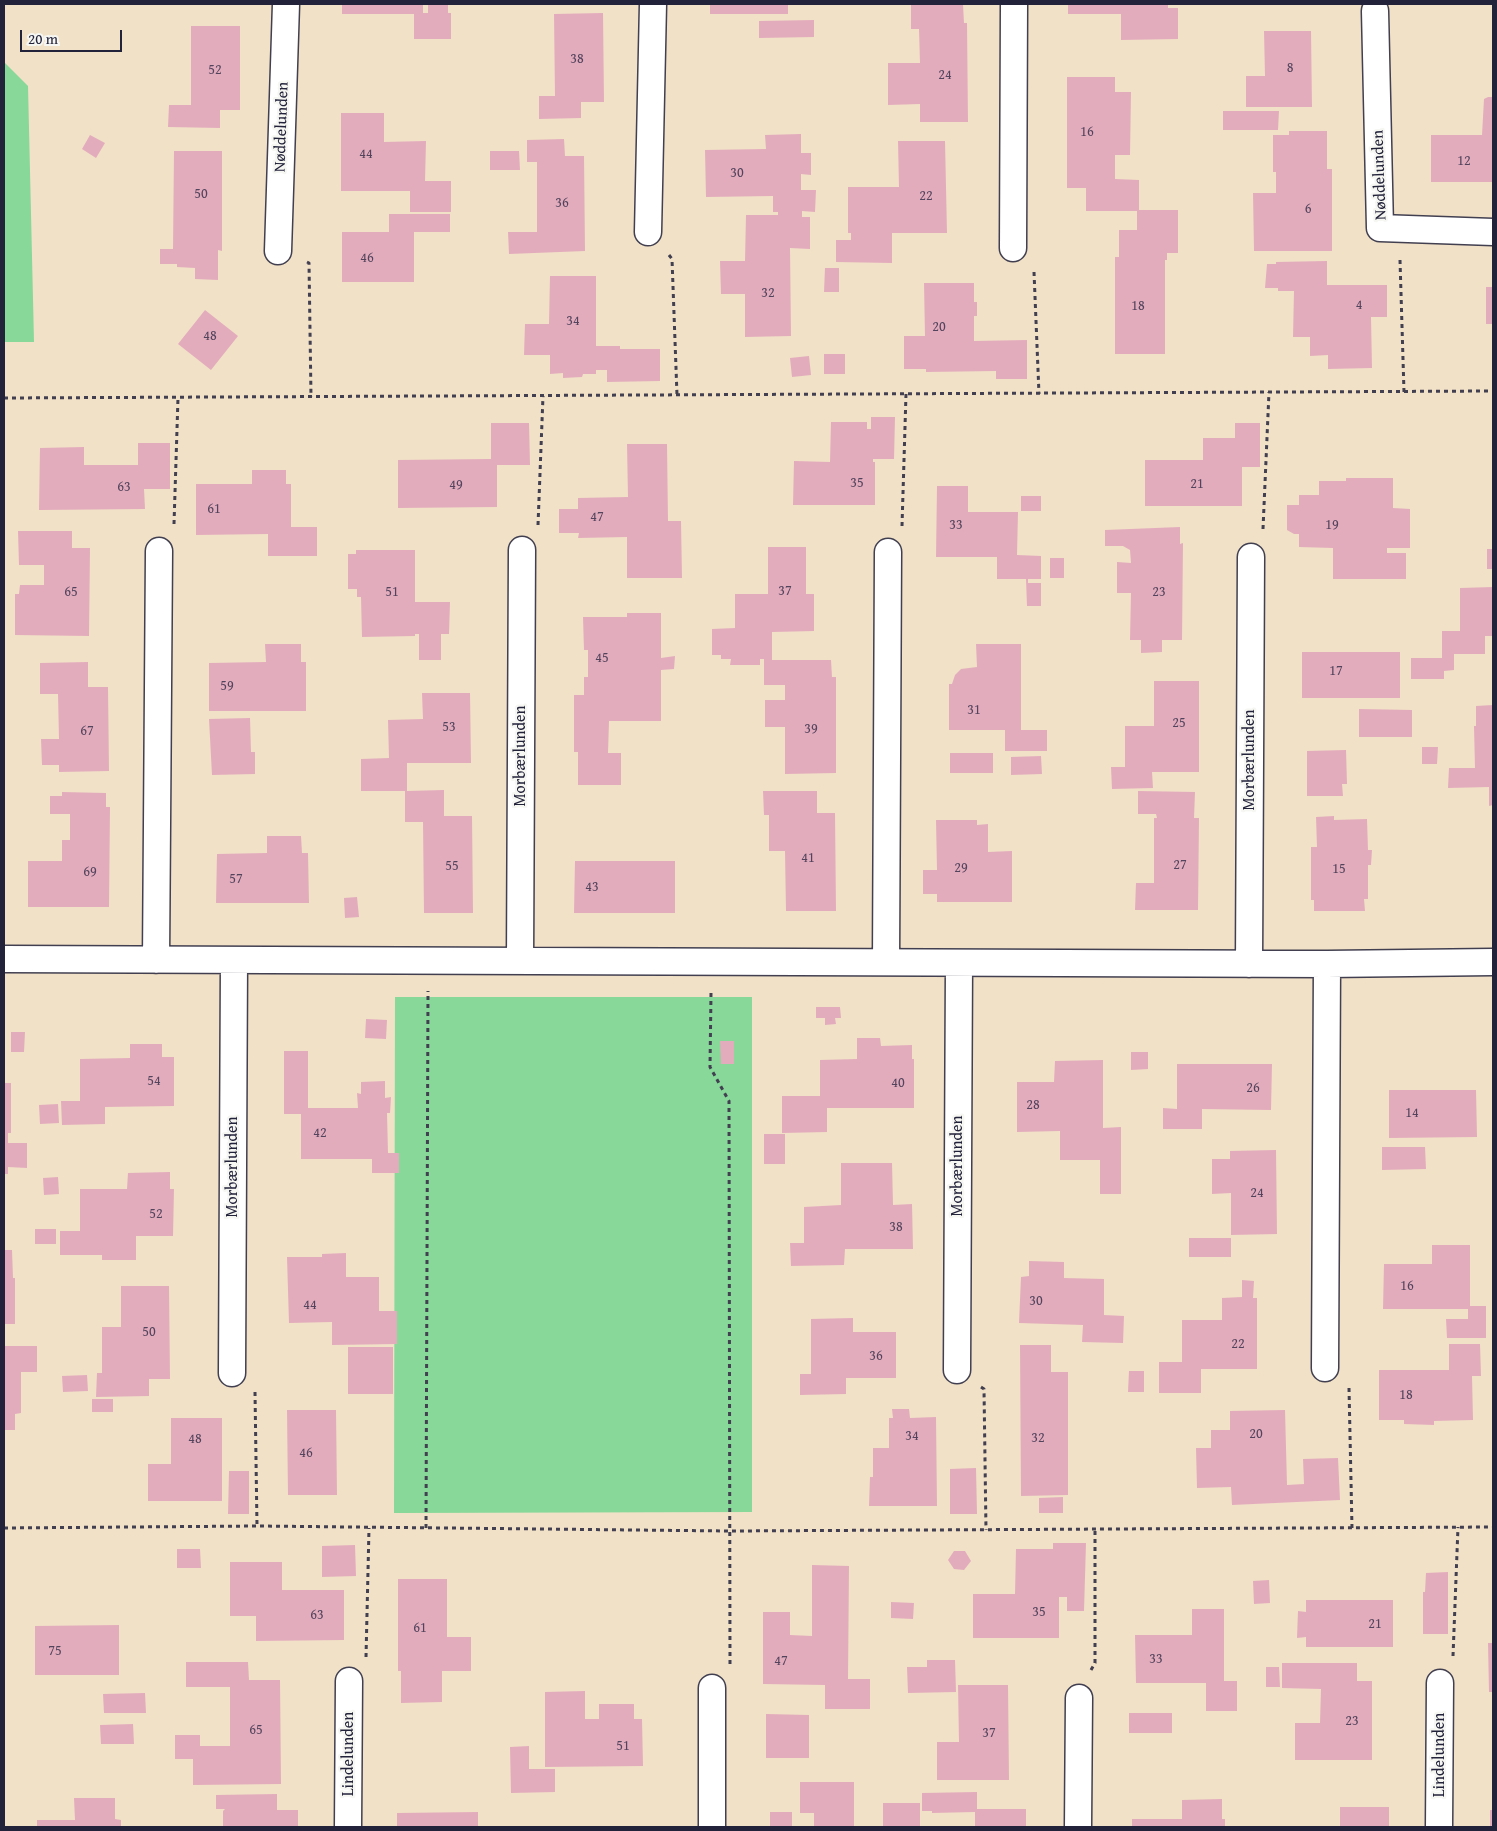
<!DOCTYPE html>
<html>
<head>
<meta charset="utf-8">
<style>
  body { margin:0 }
  #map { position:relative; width:1497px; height:1831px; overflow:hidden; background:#f1e1c7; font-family:"Gentium Book Plus",serif }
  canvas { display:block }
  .frame { position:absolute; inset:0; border:5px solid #22223b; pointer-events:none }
  .scale { position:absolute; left:20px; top:30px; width:102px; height:22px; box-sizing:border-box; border:2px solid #22223b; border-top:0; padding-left:6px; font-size:15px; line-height:18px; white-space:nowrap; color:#22223b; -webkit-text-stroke:4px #f6f6f2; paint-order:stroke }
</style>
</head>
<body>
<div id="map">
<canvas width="1497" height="1831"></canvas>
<div class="frame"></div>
<div class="scale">20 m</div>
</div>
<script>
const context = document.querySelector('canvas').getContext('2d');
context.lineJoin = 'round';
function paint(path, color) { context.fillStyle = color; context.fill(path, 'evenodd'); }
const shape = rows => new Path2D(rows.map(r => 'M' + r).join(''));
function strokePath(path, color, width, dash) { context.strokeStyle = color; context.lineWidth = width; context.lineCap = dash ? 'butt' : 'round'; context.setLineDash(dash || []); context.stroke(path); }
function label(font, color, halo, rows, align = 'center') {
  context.font = font + ' "Gentium Book Plus",serif'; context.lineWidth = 4.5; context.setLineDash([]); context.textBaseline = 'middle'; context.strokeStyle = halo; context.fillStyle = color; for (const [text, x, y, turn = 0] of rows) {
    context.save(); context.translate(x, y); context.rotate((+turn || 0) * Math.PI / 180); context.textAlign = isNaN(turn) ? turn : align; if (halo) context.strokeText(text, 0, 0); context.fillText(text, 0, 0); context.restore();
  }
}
paint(shape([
  [4,62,28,86,34,342,4,342],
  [395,997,752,997,752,1512,394,1513]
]), '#87d899');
paint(shape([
  [342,4,423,4,423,13,428,13,428,4,448,4,448,13,451,13,451,39,414,39,414,14,342,14],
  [710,4,788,4,788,14,710,14],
  [911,4,963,4,964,23,967,23,968,122,920,122,920,104,888,105,888,63,920,63,919,29,911,29],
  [1068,4,1168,4,1168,8,1178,8,1178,39,1121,40,1121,14,1068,14],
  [603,13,604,102,581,102,581,118,539,119,539,96,555,96,554,14],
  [814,20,814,37,759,38,759,21],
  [191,26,240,26,240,110,220,110,220,128,168,127,169,105,191,105],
  [1264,31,1311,31,1312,107,1246,107,1246,76,1265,76],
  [1067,77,1115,77,1115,92,1131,92,1130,155,1115,155,1115,179,1139,180,1139,210,1178,210,1178,253,1167,253,1167,260,1165,260,1165,354,1115,354,1115,257,1119,257,1119,230,1137,230,1137,211,1086,211,1086,188,1067,188],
  [1488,97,1493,97,1493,182,1431,182,1431,135,1482,135,1484,99],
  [1223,111,1279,111,1278,130,1223,130],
  [341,113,384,113,384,142,426,141,425,181,451,181,451,212,410,212,410,191,341,191],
  [1289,131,1327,131,1327,169,1332,169,1332,251,1254,251,1253,193,1276,193,1276,172,1273,172,1273,135,1289,135],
  [801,134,801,153,811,153,811,175,801,174,801,190,816,190,815,212,802,211,802,217,810,217,810,249,790,248,791,336,745,337,745,294,721,294,720,261,745,261,746,215,778,215,778,212,773,212,773,196,706,197,705,150,766,149,765,135],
  [90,135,105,143,96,158,82,149],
  [564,139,565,156,584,156,585,251,509,254,508,232,537,232,537,162,527,162,527,140],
  [898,141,945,141,947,233,892,233,892,263,836,262,836,240,851,240,851,233,848,233,848,187,899,187],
  [174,151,222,151,222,251,218,250,218,280,195,279,195,268,177,267,177,264,160,264,160,249,173,249],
  [490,151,519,151,520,170,490,170],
  [389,214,450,214,450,232,414,232,414,282,342,282,342,232,389,232],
  [1327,261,1327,285,1387,285,1387,317,1371,317,1372,368,1328,369,1328,355,1310,356,1310,337,1293,337,1294,291,1278,291,1278,288,1265,288,1267,264,1276,264,1276,262],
  [825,268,839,268,839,292,824,292],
  [550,276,596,276,596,346,620,346,620,349,660,349,660,381,607,382,607,370,596,370,596,374,583,374,582,377,563,378,563,373,550,374,550,355,524,355,525,324,549,324],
  [924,283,974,283,974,302,977,302,977,316,974,316,974,341,1027,340,1027,379,996,379,996,371,926,372,926,369,904,369,904,336,925,336],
  [1486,287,1493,287,1493,324,1486,324],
  [205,310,238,336,211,370,178,344],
  [824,354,845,354,845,374,824,374],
  [809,356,811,375,792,377,790,358],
  [871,417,895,417,894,459,873,459,873,462,875,462,875,505,793,505,794,461,830,462,831,422,867,422,867,429,871,429],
  [491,423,529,423,530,465,497,465,497,507,398,508,398,460,491,459],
  [1235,423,1260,423,1260,467,1242,467,1242,506,1145,506,1145,460,1203,460,1203,438,1235,438],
  [138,443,170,443,170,489,144,489,145,509,39,510,40,448,84,447,84,465,138,465],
  [627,444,667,444,668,521,681,521,682,578,627,578,627,537,578,538,579,533,559,533,559,509,578,509,578,498,628,497],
  [252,470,286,470,286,484,291,484,291,527,317,527,317,556,268,556,268,534,196,535,196,484,252,484],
  [1346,478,1393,478,1393,508,1410,509,1410,548,1387,548,1387,553,1406,553,1406,579,1333,579,1333,548,1299,547,1299,534,1294,534,1287,530,1287,505,1299,505,1299,495,1319,495,1319,481,1346,481],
  [937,486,968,486,968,512,1018,512,1017,555,1041,556,1041,579,1028,579,1028,583,1041,583,1041,606,1027,606,1026,579,997,579,997,557,936,557],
  [1021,496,1041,496,1041,511,1021,511],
  [1180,527,1180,544,1183,543,1182,640,1162,640,1162,652,1141,653,1141,640,1130,640,1131,593,1117,593,1117,562,1131,563,1130,550,1123,546,1105,546,1105,530],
  [18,531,72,531,72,548,90,548,89,636,15,635,15,594,19,594,20,585,44,585,44,565,19,565],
  [768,547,806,547,806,594,814,594,814,631,772,632,772,660,831,660,832,677,836,677,836,773,785,774,785,727,765,727,765,700,785,700,785,685,764,685,764,659,760,659,760,665,730,665,731,659,721,659,721,655,712,655,712,629,735,628,735,594,768,594],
  [1487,549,1493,549,1493,569,1487,569],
  [356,550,415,550,415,602,450,602,449,634,441,634,441,660,419,660,419,634,415,634,415,636,362,637,361,597,357,597,357,589,348,589,348,554,356,554],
  [1050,558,1064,558,1064,578,1050,578],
  [1493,587,1493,636,1485,636,1485,654,1454,654,1454,670,1444,671,1444,679,1411,679,1411,658,1442,658,1442,631,1460,631,1460,588],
  [627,613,661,613,661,658,675,656,674,669,661,670,661,721,609,721,608,753,621,753,621,785,578,785,578,752,574,752,574,695,584,695,584,677,588,677,588,650,584,650,583,617,627,617],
  [265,644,301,644,301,662,306,662,306,711,209,711,209,663,266,662],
  [976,644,1021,644,1021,730,1047,730,1047,751,1005,751,1005,730,949,730,949,684,952,684,955,675,961,669,977,667],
  [1302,652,1400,652,1400,698,1302,698],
  [88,662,88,687,108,687,109,771,59,772,59,765,42,765,41,739,59,739,58,694,40,694,40,663],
  [1154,681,1199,681,1199,772,1152,772,1153,788,1112,789,1111,767,1125,767,1125,726,1154,726],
  [422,693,470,693,471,763,407,763,407,791,444,790,444,816,472,816,473,913,424,913,423,822,405,822,405,791,361,791,361,759,389,758,388,720,423,719],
  [1493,705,1493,805,1489,806,1489,787,1448,788,1449,768,1475,768,1474,726,1476,726,1476,706],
  [1359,709,1412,710,1412,737,1359,737],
  [250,718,251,752,255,752,255,774,212,775,209,719],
  [1422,747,1438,747,1437,764,1422,764],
  [1346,750,1347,784,1342,784,1343,796,1307,796,1307,751],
  [950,753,993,753,993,773,950,773],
  [1041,756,1042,774,1011,775,1011,757],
  [763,791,817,791,817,813,835,813,836,911,786,911,785,851,769,851,769,815,764,815],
  [1138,791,1195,792,1194,818,1199,818,1198,910,1135,910,1136,883,1154,883,1154,818,1157,818,1156,814,1138,814],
  [62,792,106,793,106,807,110,807,109,907,28,907,28,861,62,861,62,840,70,840,70,814,50,814,50,796,62,796],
  [1334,816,1334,820,1367,819,1368,850,1372,850,1371,865,1368,865,1368,899,1364,899,1365,911,1314,911,1314,900,1311,900,1311,847,1317,847,1316,817],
  [936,820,977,820,977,825,988,824,988,852,1012,851,1012,902,937,902,937,894,923,894,923,870,937,870],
  [267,836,301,836,302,853,308,853,309,903,216,903,217,854,267,853],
  [575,861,675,861,675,913,574,913],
  [357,897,359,917,345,918,344,898],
  [816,1007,840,1007,841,1018,835,1018,836,1024,825,1025,825,1018,816,1018],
  [366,1019,387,1020,386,1039,365,1038],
  [11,1032,25,1032,24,1052,11,1052],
  [857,1038,880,1038,881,1046,912,1045,912,1059,914,1059,914,1108,827,1108,827,1132,782,1133,782,1096,820,1096,820,1060,857,1059],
  [720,1041,734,1041,734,1064,721,1064],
  [130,1044,162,1044,162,1057,174,1057,174,1106,105,1107,105,1124,62,1125,61,1101,80,1101,80,1059,130,1058],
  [284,1051,308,1051,308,1108,358,1108,357,1093,361,1094,361,1082,385,1081,385,1098,391,1097,390,1113,387,1113,388,1153,399,1153,399,1173,372,1173,372,1159,301,1159,301,1114,284,1114],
  [1131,1052,1148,1052,1148,1069,1131,1070],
  [1103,1060,1103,1128,1121,1127,1121,1194,1100,1194,1100,1160,1060,1160,1060,1131,1017,1132,1017,1082,1054,1082,1055,1061],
  [1177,1064,1272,1064,1271,1110,1202,1109,1202,1129,1163,1129,1163,1108,1177,1109],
  [4,1083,11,1083,11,1133,8,1133,8,1143,27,1143,27,1168,8,1167,8,1174,4,1174],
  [1389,1090,1476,1090,1477,1137,1389,1138],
  [58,1104,59,1123,40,1124,39,1105],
  [764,1134,785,1134,785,1164,764,1164],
  [1382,1147,1425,1147,1426,1169,1382,1170],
  [1276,1150,1277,1234,1231,1235,1231,1193,1212,1194,1212,1159,1230,1159,1230,1151],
  [841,1163,892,1163,893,1205,912,1204,913,1249,845,1249,844,1265,791,1266,790,1243,804,1243,804,1207,841,1205],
  [170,1172,170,1189,174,1189,173,1236,136,1236,136,1260,102,1260,102,1255,60,1255,60,1231,80,1231,80,1189,127,1189,128,1173],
  [58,1177,59,1194,44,1195,43,1178],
  [35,1229,56,1229,56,1244,35,1244],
  [1189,1238,1231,1238,1231,1257,1189,1257],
  [1432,1245,1470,1245,1470,1306,1486,1306,1486,1338,1447,1338,1446,1319,1468,1319,1468,1309,1383,1309,1384,1264,1432,1264],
  [4,1250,12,1250,13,1278,15,1278,15,1324,4,1324],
  [346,1253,346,1277,379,1277,379,1311,397,1311,397,1344,332,1345,332,1322,289,1323,287,1257,322,1257,322,1254],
  [1029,1261,1064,1262,1064,1278,1104,1279,1104,1315,1124,1316,1123,1343,1082,1342,1083,1325,1019,1323,1021,1277,1029,1276],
  [1242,1280,1254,1281,1253,1298,1257,1298,1257,1369,1201,1369,1201,1393,1159,1393,1159,1362,1182,1362,1182,1320,1222,1320,1222,1298,1242,1297],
  [121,1286,169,1286,170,1379,149,1379,149,1396,96,1397,97,1373,102,1373,102,1327,121,1327],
  [853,1318,853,1332,896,1332,896,1378,846,1378,846,1394,800,1395,800,1374,811,1374,811,1319],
  [1449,1344,1480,1344,1481,1376,1472,1376,1473,1420,1434,1421,1434,1425,1404,1424,1404,1420,1379,1420,1379,1370,1449,1370],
  [1020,1345,1051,1345,1051,1372,1068,1372,1068,1495,1021,1496],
  [4,1346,37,1346,37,1372,21,1372,21,1413,15,1414,15,1430,4,1430],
  [348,1347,393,1347,393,1394,348,1394],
  [1129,1371,1144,1371,1144,1392,1128,1392],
  [87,1375,88,1391,63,1392,62,1376],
  [92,1399,113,1399,113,1412,92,1412],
  [892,1409,909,1409,910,1418,936,1417,937,1506,869,1506,870,1477,873,1477,873,1448,889,1448,889,1418,893,1418],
  [287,1410,336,1410,337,1495,288,1495],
  [1285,1410,1287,1485,1304,1484,1303,1459,1338,1458,1340,1500,1232,1505,1231,1487,1197,1488,1196,1448,1211,1448,1211,1430,1230,1430,1230,1411],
  [171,1418,222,1418,222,1501,148,1501,148,1464,171,1464],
  [976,1468,977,1514,950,1514,950,1469],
  [229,1471,249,1471,249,1514,228,1514],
  [1063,1497,1063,1513,1039,1513,1039,1498],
  [1053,1543,1086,1543,1084,1611,1067,1611,1067,1597,1059,1597,1059,1638,973,1638,973,1594,1015,1594,1016,1549,1053,1549],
  [355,1545,356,1576,322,1577,322,1546],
  [177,1549,200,1549,201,1568,177,1568],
  [954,1551,965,1551,971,1561,964,1570,954,1569,948,1560],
  [230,1562,282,1562,282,1590,344,1590,344,1640,256,1641,256,1616,230,1616],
  [812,1565,849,1566,848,1679,870,1679,870,1709,825,1709,825,1685,763,1684,763,1612,790,1612,790,1635,812,1636],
  [1448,1572,1448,1634,1423,1634,1423,1592,1425,1592,1426,1573],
  [398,1579,447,1579,447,1637,471,1637,471,1671,442,1671,442,1702,401,1703,401,1671,398,1671],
  [1269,1580,1270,1603,1254,1604,1253,1581],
  [1306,1600,1393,1600,1393,1647,1306,1647,1306,1637,1297,1638,1298,1611,1306,1612],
  [891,1602,914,1603,913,1619,891,1618],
  [1192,1609,1224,1609,1224,1681,1237,1681,1237,1711,1206,1711,1206,1683,1136,1683,1135,1635,1192,1635],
  [119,1625,119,1675,35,1675,35,1626],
  [1488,1643,1493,1643,1493,1692,1489,1692],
  [927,1660,955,1660,956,1692,908,1693,907,1667,927,1667],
  [186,1662,248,1662,249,1680,280,1680,281,1784,193,1785,193,1759,175,1759,175,1735,200,1735,200,1746,230,1746,230,1687,186,1687],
  [1282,1663,1357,1663,1357,1681,1372,1681,1372,1760,1295,1760,1295,1723,1320,1723,1321,1689,1282,1688],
  [1266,1667,1279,1667,1280,1687,1266,1687],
  [958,1685,1008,1685,1009,1780,937,1780,937,1742,959,1742],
  [585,1691,585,1719,599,1719,599,1704,634,1704,634,1719,642,1719,643,1766,545,1767,545,1692],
  [145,1693,146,1713,104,1713,103,1694],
  [1129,1713,1172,1713,1172,1733,1129,1733],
  [766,1714,809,1715,809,1758,766,1758],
  [133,1724,134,1744,101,1744,100,1725],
  [529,1746,529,1769,555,1769,555,1792,511,1793,510,1747],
  [800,1782,854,1782,854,1827,814,1827,814,1813,800,1813],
  [977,1792,977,1809,1026,1809,1026,1827,975,1827,975,1812,932,1813,932,1811,922,1811,922,1793],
  [277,1794,277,1810,298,1810,298,1827,223,1827,223,1811,225,1809,216,1809,216,1795],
  [74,1798,115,1798,115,1819,121,1820,121,1827,37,1827,37,1820,75,1820],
  [1222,1799,1222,1819,1225,1819,1225,1827,1132,1827,1132,1819,1182,1819,1182,1800],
  [883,1803,920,1803,920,1827,883,1827],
  [1340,1807,1389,1807,1389,1827,1340,1827],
  [1490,1810,1493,1810,1493,1827,1490,1827],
  [478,1812,478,1827,397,1827,397,1813],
  [770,1812,792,1812,792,1827,770,1827]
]), '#e3acbd');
const street = shape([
  [1375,11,1380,228,1493,232],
  [648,232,653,4],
  [1013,248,1014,4],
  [278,251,286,4],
  [4,959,1327,964,1493,962],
  [156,960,159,551],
  [520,961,522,550],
  [886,962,888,552],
  [1249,964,1251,557],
  [1325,1368,1327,964],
  [957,1370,959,963],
  [232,1373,234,960],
  [348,1827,349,1681],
  [712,1827,712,1688],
  [1078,1827,1079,1698],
  [1439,1827,1440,1683]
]);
strokePath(street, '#413f50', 29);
strokePath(shape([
  [669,255,672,259,677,395],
  [1400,260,1404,392],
  [307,262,309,263,311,397],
  [1034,272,1039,394],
  [4,398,1493,391],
  [174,524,178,398],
  [538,525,543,396],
  [902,526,906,394],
  [1263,529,1269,392],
  [711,993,710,1067,729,1101,730,1664],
  [981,1387,984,1389,986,1530],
  [1349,1388,1352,1528],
  [255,1392,257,1526],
  [4,1528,257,1526,730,1531,1493,1527],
  [426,1528,428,991],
  [1453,1656,1458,1527],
  [366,1657,369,1528],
  [1091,1670,1095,1663,1095,1529]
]), '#413f50', 3, [4, 4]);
strokePath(street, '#fff', 26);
label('14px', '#52445c', null, [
  ["38",577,59],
  ["8",1290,68],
  ["52",215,70],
  ["24",945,75],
  ["16",1087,132],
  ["44",366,154],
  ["12",1464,161],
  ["30",737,173],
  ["50",201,194],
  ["22",926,196],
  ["36",562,203],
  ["6",1308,209],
  ["46",367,258],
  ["32",768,293],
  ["4",1359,305],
  ["18",1138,306],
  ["34",573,321],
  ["20",939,327],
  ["48",210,336],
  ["35",857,483],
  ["21",1197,484],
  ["49",456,485],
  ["63",124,487],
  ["61",214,509],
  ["47",597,517],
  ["33",956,525],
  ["19",1332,525],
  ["37",785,591],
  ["65",71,592],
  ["51",392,592],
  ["23",1159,592],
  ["45",602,658],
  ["17",1336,671],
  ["59",227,686],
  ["31",974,710],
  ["25",1179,723],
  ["53",449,727],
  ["39",811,729],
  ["67",87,731],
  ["41",808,858],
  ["27",1180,865],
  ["55",452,866],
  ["29",961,868],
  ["15",1339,869],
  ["69",90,872],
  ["57",236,879],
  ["43",592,887],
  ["54",154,1081],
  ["40",898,1083],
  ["26",1253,1088],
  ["28",1033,1105],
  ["14",1412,1113],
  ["42",320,1133],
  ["24",1257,1193],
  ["52",156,1214],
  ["38",896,1227],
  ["16",1407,1286],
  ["30",1036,1301],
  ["44",310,1305],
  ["50",149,1332],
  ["22",1238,1344],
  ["36",876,1356],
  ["18",1406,1395],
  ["20",1256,1434],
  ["34",912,1436],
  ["32",1038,1438],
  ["48",195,1439],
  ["46",306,1453],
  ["35",1039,1612],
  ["63",317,1615],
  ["21",1375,1624],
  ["61",420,1628],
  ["75",55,1651],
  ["33",1156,1659],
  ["47",781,1661],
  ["23",1352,1721],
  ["65",256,1730],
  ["37",989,1733],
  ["51",623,1746]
]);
label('16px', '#22223b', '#f6f6f2', [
  ["Nøddelunden",282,127,-88],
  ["Nøddelunden",1380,175,-92],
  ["Morbærlunden",521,756,-90],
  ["Morbærlunden",1250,760,-90],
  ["Morbærlunden",958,1166,-90],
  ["Morbærlunden",233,1167,-90],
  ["Lindelunden",349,1754,-90],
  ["Lindelunden",1440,1755,-90]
]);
</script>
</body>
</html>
